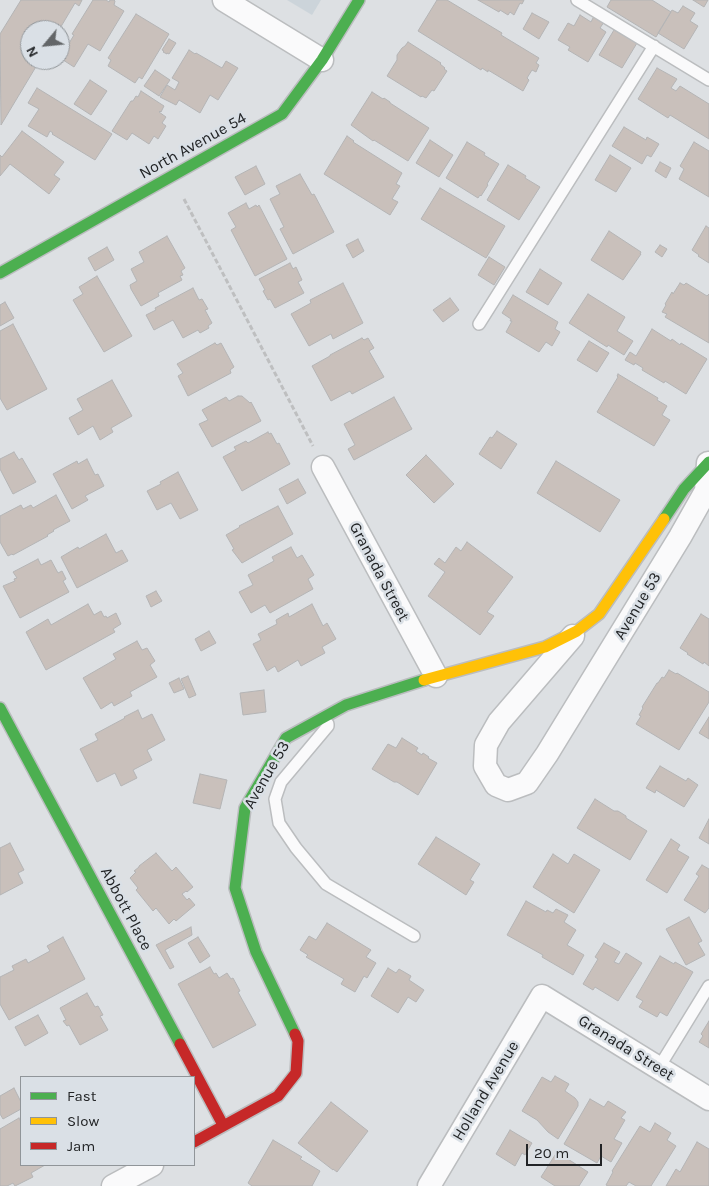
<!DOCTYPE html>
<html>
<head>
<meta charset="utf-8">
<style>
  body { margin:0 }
  #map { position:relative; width:709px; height:1186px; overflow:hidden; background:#dde0e3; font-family:Karla,sans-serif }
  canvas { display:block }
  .legend { position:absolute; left:20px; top:1076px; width:175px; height:90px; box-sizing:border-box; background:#dae0e6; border:1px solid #909599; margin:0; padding:6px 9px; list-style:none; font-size:15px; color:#222426 }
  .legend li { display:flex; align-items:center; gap:10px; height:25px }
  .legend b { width:25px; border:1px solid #909599 }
  .north { position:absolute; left:20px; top:20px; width:50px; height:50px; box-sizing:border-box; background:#dae0e6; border:1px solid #909599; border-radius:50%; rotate:242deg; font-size:14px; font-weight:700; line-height:20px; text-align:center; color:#222426 }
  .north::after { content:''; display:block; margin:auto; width:18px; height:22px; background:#636668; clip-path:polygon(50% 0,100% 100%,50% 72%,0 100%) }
  .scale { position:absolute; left:526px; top:1144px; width:76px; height:22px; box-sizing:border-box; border:2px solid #222426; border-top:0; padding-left:6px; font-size:15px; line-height:18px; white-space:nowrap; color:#222426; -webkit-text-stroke:4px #dae0e6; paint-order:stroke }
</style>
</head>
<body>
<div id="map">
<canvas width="709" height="1186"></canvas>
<ul class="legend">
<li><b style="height:6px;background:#4caf50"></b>Fast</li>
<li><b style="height:6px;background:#ffc107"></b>Slow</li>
<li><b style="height:6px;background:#c62828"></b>Jam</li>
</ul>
<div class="north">N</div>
<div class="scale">20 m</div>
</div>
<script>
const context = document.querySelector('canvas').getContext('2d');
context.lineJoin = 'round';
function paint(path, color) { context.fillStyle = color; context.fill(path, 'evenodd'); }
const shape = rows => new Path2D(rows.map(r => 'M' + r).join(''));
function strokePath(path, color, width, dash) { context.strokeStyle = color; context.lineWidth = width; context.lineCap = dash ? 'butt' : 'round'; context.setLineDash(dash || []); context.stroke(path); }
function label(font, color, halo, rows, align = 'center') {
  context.font = font + ' Karla,sans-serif'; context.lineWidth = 5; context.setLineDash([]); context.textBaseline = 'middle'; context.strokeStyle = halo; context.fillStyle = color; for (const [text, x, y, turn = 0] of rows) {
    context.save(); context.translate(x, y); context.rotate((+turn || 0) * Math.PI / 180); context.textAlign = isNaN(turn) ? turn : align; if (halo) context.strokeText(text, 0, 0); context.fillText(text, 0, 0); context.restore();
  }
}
paint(shape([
  [287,0,321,0,312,15]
]), '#ccd4da');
const building = shape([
  [21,0,82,0,79,6,75,3,59,30,30,30,30,60,40,60,1,125,0,34,21,0],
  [93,0,106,0,109,2,110,0,114,0,115,1,114,5,124,11,100,51,88,44,74,67,60,58,74,35,72,34,93,0],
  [437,0,447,0,502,33,501,35,539,58,536,63,539,65,536,72,532,70,527,78,529,80,523,91,488,70,488,72,482,68,481,70,418,31,437,0],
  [478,0,524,0,522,4,520,3,514,15,510,12,508,15,500,10,499,12,478,0],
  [611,0,652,0,671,12,656,37,607,7,611,0],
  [693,0,708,0,704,7,693,0],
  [683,6,695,13,690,21,698,26,684,49,658,33,672,10,678,13,683,6],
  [532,13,549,22,539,39,523,29,532,13],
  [136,14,169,34,142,79,139,77,135,83,108,66,111,60,108,58,136,14],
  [580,15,591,22,594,16,604,22,600,28,606,32,588,62,568,50,570,47,558,40,568,23,574,26,580,15],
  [614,30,637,43,622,68,599,55,614,30],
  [169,39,176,43,169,54,167,53,167,54,163,52,164,51,162,50,169,39],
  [408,42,441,63,440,64,445,68,444,69,447,71,434,91,432,90,426,98,422,96,421,97,387,76,397,60,397,55,402,48,405,46,408,42],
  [189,50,195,54,196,53,222,68,226,61,238,68,218,100,210,95,200,113,179,100,176,105,160,97,167,85,175,90,179,82,172,78,189,50],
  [657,68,677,79,671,88,676,91,680,86,709,104,709,139,670,115,668,118,638,99,657,68],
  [155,70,170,80,159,96,144,86,155,70],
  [90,80,107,91,91,115,74,104,90,80],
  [37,88,112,134,95,160,52,134,53,133,50,131,47,137,28,126,39,109,28,103,37,88],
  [141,91,164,106,161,112,160,111,159,112,166,117,162,123,166,126,158,139,154,136,149,144,132,133,127,140,112,131,131,101,133,101,136,96,138,97,141,91],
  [372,92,383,99,384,98,390,102,390,103,429,128,408,161,374,140,373,141,351,125,372,92],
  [624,127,646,140,647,137,659,144,651,157,647,155,642,164,612,146,624,127],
  [22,131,64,162,54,175,60,179,49,194,10,164,0,176,0,155,2,157,22,131],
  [347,136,354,141,353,142,402,173,396,184,400,186,392,199,398,202,390,215,324,174,347,136],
  [430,140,453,155,439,177,416,163,430,140],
  [467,142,485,153,484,155,499,164,487,184,488,185,481,196,480,195,478,198,446,178,467,142],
  [694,142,709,151,709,197,679,179,684,169,680,166,694,142],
  [610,155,631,168,616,192,595,180,610,155],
  [660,162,671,168,666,178,655,171,660,162],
  [508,165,526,176,525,178,540,187,519,220,487,200,508,165],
  [256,166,265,184,245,195,235,177,256,166],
  [300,174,312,195,314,194,334,232,293,254,280,229,284,227,270,199,280,194,276,186,300,174],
  [440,188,505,226,486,258,421,219,440,188],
  [246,203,249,209,256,205,257,207,259,205,287,259,255,276,231,230,236,227,228,213,246,203],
  [706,226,709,228,709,263,698,256,699,255,692,250,706,226],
  [609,231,641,252,640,254,641,254,623,280,591,260,609,231],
  [167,236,185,268,181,271,183,275,180,276,182,280,158,293,159,296,141,306,131,289,130,285,137,281,131,269,144,262,139,252,167,236],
  [358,239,364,251,353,258,346,245,358,239],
  [660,245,667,249,662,257,655,252,660,245],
  [107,247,114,260,95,271,88,258,107,247],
  [489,257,505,267,494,285,478,275,489,257],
  [290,263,293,269,296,267,302,280,298,282,304,293,275,308,270,299,268,300,263,291,265,290,259,279,290,263],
  [540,269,562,283,548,305,526,292,540,269],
  [97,276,132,336,104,352,73,300,83,294,79,287,97,276],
  [343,283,363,323,333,339,331,334,309,346,291,314,311,303,310,300,343,283],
  [680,283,684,285,686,283,707,296,709,294,709,343,665,317,667,314,662,312,666,305,665,304,672,292,673,294,680,283],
  [193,288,199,300,202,299,208,309,205,310,212,323,208,326,209,328,200,333,198,330,183,338,173,320,154,330,146,315,156,310,155,308,193,288],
  [588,294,625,317,617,331,633,341,624,355,608,345,607,347,569,323,588,294],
  [513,295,558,322,555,329,560,332,552,346,546,342,539,352,506,332,512,321,510,321,511,319,502,313,513,295],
  [450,298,459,310,443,322,433,310,450,298],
  [5,302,14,318,0,326,0,305,5,302],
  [13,324,47,389,7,410,0,398,0,331,13,324],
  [652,329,671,341,672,339,680,345,681,343,707,359,686,394,665,381,664,383,642,370,643,368,635,363,634,365,625,360,630,352,636,356,652,329],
  [362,338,364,340,368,338,374,348,369,351,384,377,352,394,350,391,331,401,312,366,330,356,330,355,362,338],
  [589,341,609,353,597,372,577,360,589,341],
  [215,343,217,345,221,343,234,367,230,370,231,373,188,396,178,376,183,373,177,364,215,343],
  [618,374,658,398,657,400,667,406,662,415,670,420,654,446,597,412,618,377,617,376,618,374],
  [112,380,132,416,111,428,113,432,100,440,93,426,78,435,69,418,83,410,77,399,112,380],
  [238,396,242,396,250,403,251,402,261,421,212,447,199,424,208,420,202,410,226,397,229,401,238,396],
  [394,397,412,429,354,460,348,449,355,445,344,424,394,397],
  [497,431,517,444,501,469,479,454,490,437,492,438,497,431],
  [268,432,269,434,271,433,277,444,279,443,290,464,242,491,223,457,236,450,234,447,246,441,248,443,268,432],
  [14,452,19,460,22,458,36,482,13,494,0,469,0,459,14,452],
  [426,455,454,484,434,503,406,475,426,455],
  [87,459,95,475,98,474,104,486,85,496,88,500,72,509,53,474,77,461,78,464,87,459],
  [556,461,620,500,600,532,537,493,556,461],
  [178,472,198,510,180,519,171,503,157,510,147,491,161,484,160,482,178,472],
  [298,479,306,493,287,504,279,489,298,479],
  [56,495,70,521,53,530,54,531,47,535,48,536,13,555,12,554,8,556,0,542,0,516,21,505,23,509,31,505,33,508,56,495],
  [278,506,293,534,242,563,232,550,234,549,226,535,240,527,239,526,278,506],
  [106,534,116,553,122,550,128,561,77,588,61,557,78,547,79,549,106,534],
  [467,542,513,577,487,612,494,616,480,635,428,596,445,572,434,564,439,558,445,563,456,547,461,551,467,542],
  [291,547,297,558,302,555,314,575,308,579,313,589,270,613,265,605,251,613,239,592,253,585,248,575,274,561,272,557,291,547],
  [38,559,41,565,51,560,58,573,62,571,66,579,63,581,69,592,20,618,3,586,15,581,14,579,17,578,13,572,38,559],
  [156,591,162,601,151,607,146,596,156,591],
  [88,604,94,615,101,611,104,617,106,616,107,618,116,613,121,624,113,629,115,632,46,670,26,632,48,619,51,625,88,604],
  [312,604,323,626,327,623,336,639,322,647,325,653,301,666,298,660,278,672,275,666,267,671,253,644,261,640,258,634,277,624,276,620,288,613,289,617,312,604],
  [701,614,709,619,709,666,704,662,703,664,687,654,688,653,680,648,701,614],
  [209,631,216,643,201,651,195,639,209,631],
  [137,641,142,650,147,648,155,661,150,665,157,677,130,692,132,696,114,706,112,702,101,709,83,678,116,659,113,654,137,641],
  [669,670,676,674,677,673,709,692,709,702,679,750,636,724,641,716,639,715,643,708,642,707,657,683,658,683,662,677,664,678,669,670],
  [188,676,196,695,189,698,181,679,188,676],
  [179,678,184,689,174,693,169,683,179,678],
  [264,690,266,712,243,715,240,693,264,690],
  [138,710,142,719,152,714,165,740,147,750,152,760,133,770,137,778,121,786,115,773,97,782,80,749,98,740,95,734,125,718,124,717,138,710],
  [709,717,709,739,699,733,709,717],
  [402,738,418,748,416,751,422,755,423,753,429,757,428,758,437,763,418,795,397,782,394,782,372,769,388,744,396,748,402,738],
  [660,766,686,781,688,778,698,785,684,807,656,790,655,793,646,788,660,766],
  [200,774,227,780,220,809,193,803,200,774],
  [595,799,614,811,618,811,626,816,626,818,647,831,630,860,577,828,595,799],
  [709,819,709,844,699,838,709,819],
  [436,837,480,864,470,880,474,882,466,895,418,864,436,837],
  [671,839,680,845,677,850,689,857,667,893,646,880,671,839],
  [10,843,24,870,18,873,23,883,0,895,0,848,10,843],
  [156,853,172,871,176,867,193,887,187,892,186,891,182,894,187,900,189,898,195,905,176,921,174,919,169,924,156,908,153,911,136,890,138,888,130,878,136,872,134,871,139,867,139,866,156,853],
  [553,854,568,864,574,854,600,870,574,913,533,887,553,854],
  [702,865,709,869,709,908,705,913,684,900,699,876,696,874,702,865],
  [526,901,546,912,547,910,553,913,556,909,568,915,564,922,576,930,567,945,584,955,573,975,542,957,543,955,507,935,526,901],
  [689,917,702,941,698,943,705,955,686,965,666,929,689,917],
  [327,923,371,950,366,957,376,963,367,978,364,976,355,992,341,984,344,979,306,957,308,955,300,950,309,936,316,940,327,923],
  [191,927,192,935,165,950,174,967,170,969,156,945,191,927],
  [63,937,85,979,9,1020,0,1004,0,977,14,970,12,966,26,959,28,963,50,951,47,946,63,937],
  [198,937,210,956,200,963,188,943,198,937],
  [604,943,620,952,614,962,619,964,626,953,642,963,618,1001,595,987,593,990,583,984,598,959,595,957,604,943],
  [660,956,674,964,675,962,693,972,667,1016,660,1012,657,1017,639,1007,643,1001,636,997,660,956],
  [210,967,214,974,216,973,219,978,227,973,231,979,233,978,240,991,238,992,256,1025,213,1048,178,984,210,967],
  [388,968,396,973,399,969,411,976,409,980,424,990,416,1002,408,997,398,1013,371,996,388,968],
  [87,993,95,1007,98,1006,103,1015,100,1016,108,1030,80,1045,69,1025,67,1026,63,1021,66,1020,60,1008,87,993],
  [38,1015,48,1033,25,1046,15,1027,38,1015],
  [709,1021,709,1048,699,1042,703,1036,701,1034,709,1021],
  [555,1076,569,1084,565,1091,575,1098,578,1102,578,1106,558,1139,548,1132,537,1120,522,1111,542,1077,551,1082,555,1076],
  [14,1088,21,1102,21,1109,3,1119,0,1114,0,1096,14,1088],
  [590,1099,604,1107,608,1101,626,1112,621,1118,625,1120,614,1139,622,1143,611,1162,601,1156,597,1163,564,1144,590,1099],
  [331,1102,368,1131,337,1172,333,1169,333,1170,298,1143,331,1102],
  [19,1118,21,1122,21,1165,45,1165,31,1173,33,1177,15,1186,13,1183,7,1186,0,1186,0,1129,19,1118],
  [655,1123,671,1133,667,1140,676,1146,651,1186,636,1186,629,1182,626,1186,608,1186,606,1185,613,1172,612,1171,640,1126,650,1132,655,1123],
  [510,1130,532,1143,525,1155,522,1153,515,1166,496,1154,510,1130],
  [273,1140,302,1157,300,1159,320,1171,312,1186,252,1186,248,1183,273,1140],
  [697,1142,709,1149,709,1186,666,1186,676,1169,680,1172,697,1142],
  [557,1152,588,1172,579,1186,555,1186,541,1177,557,1152]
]);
paint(building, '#c9c0bb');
strokePath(building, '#b4b4b5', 1);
const lane = shape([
  [577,0,709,80],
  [479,324,654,46],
  [328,724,328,726,281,782,275,799,279,823,296,848,326,884,414,936],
  [658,1069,709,986]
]);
const street = shape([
  [224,0,322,60],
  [323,467,436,676],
  [573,636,499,722,486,745,485,766,496,785,508,790,527,783,547,754,680,537,706,491,708,463],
  [113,1186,152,1165],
  [429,1186,542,996,709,1099]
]);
const fast = shape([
  [0,273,282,114,322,60,359,0],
  [664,519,684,489,709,462],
  [0,708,180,1044],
  [295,1034,256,952,235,888,245,808,286,738,346,705,424,680]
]);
const slow = shape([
  [424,680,545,647,577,631,599,614,664,519]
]);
const jam = shape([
  [180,1044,223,1125],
  [194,1142,278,1096,296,1073,298,1041,295,1034]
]);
strokePath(lane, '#bbbdbf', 14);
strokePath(street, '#bbbdbf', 25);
strokePath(fast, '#bbbdbf', 14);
strokePath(slow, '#bbbdbf', 14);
strokePath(jam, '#bbbdbf', 14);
strokePath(shape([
  [184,199,313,446]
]), '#bebfc0', 3, [5, 2.5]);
strokePath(lane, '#fafafb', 11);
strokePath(street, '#fafafb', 22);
strokePath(fast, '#4caf50', 11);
strokePath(slow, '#ffc107', 11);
strokePath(jam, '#c62828', 11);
label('16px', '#222426', '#dae0e6', [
  ["North Avenue 54",193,146,-29],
  ["Granada Street",379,572,62],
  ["Avenue 53",638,606,-59],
  ["Avenue 53",267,775,-60],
  ["Abbott Place",126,909,62],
  ["Granada Street",626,1048,32],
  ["Holland Avenue",486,1091,-59]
]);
</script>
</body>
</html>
